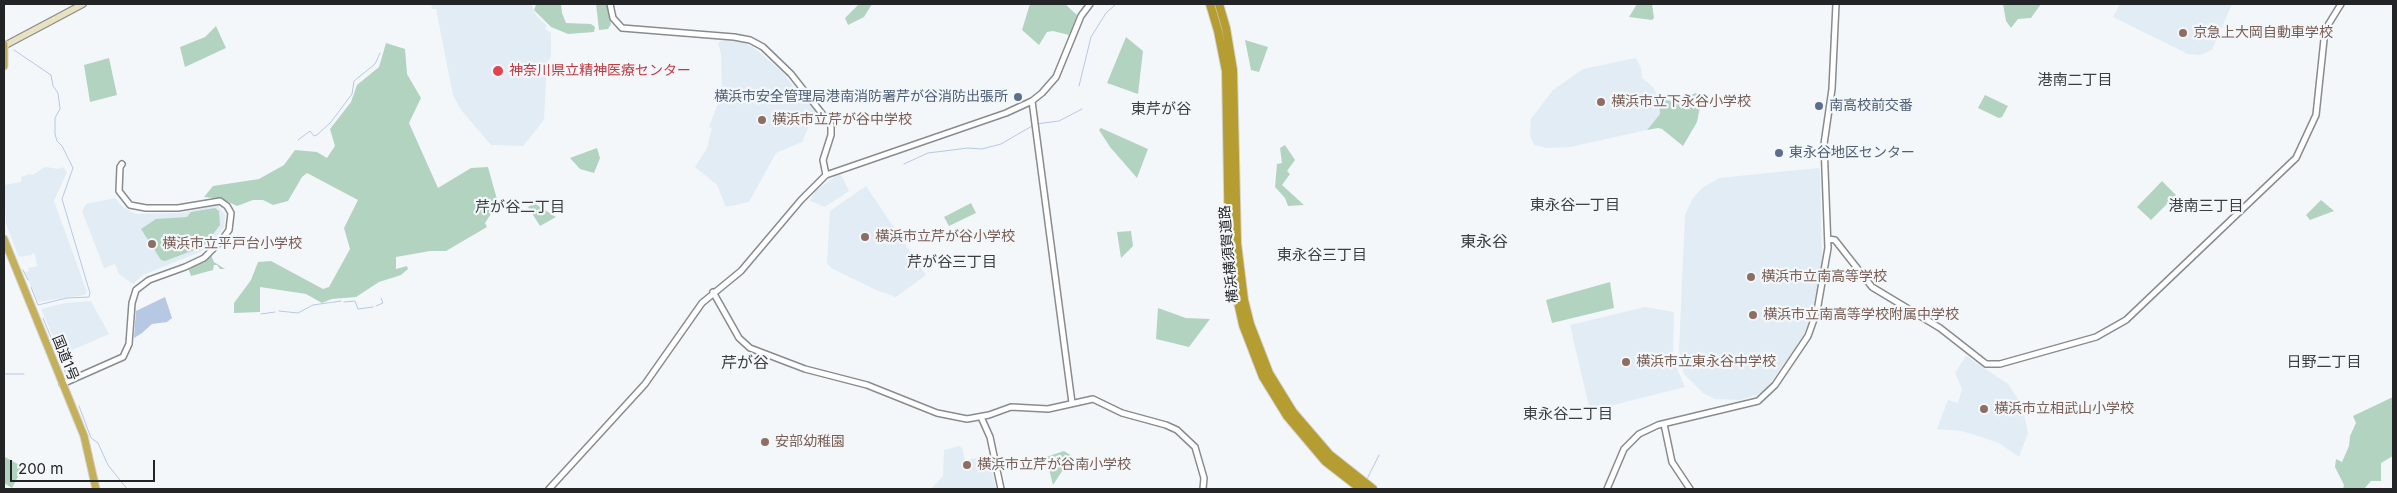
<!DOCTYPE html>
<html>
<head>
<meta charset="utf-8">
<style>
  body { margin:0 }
  #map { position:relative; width:2397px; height:493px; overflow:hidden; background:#f3f7fa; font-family:Inter,sans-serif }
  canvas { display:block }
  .frame { position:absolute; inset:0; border:5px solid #232426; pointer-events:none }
  .scale { position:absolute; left:10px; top:460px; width:145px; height:22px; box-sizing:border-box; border:2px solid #232426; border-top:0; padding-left:6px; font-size:15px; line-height:18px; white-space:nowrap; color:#232426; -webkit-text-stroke:4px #f3f7fa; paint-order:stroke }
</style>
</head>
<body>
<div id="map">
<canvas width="2397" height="493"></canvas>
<div class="frame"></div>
<div class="scale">200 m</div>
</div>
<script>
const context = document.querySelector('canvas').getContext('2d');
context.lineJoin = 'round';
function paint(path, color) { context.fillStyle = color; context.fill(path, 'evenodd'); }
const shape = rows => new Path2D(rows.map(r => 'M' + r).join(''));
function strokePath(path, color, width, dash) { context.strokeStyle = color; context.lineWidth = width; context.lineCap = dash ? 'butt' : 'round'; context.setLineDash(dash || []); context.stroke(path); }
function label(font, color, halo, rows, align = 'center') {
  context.font = font + ' Inter,"Noto Sans JP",sans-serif'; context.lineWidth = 4.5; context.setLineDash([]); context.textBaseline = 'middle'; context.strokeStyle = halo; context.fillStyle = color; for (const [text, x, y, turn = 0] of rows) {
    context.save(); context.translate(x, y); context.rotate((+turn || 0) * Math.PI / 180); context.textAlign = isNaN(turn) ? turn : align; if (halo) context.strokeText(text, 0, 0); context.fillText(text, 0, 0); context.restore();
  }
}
paint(shape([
  [431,4,531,4,536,15,547,26,545,29,551,33,551,58,547,62,544,120,523,146,491,145,461,110,453,95,436,9,432,9],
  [2120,4,2232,4,2212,50,2200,55,2188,54,2113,17],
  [723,39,742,42,753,47,781,71,815,112,802,142,776,153,749,202,726,207,717,185,695,167,707,148,712,128,709,127,722,93,721,54,718,43],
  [1636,58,1641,68,1642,78,1653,87,1659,99,1660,114,1647,130,1570,147,1547,148,1534,145,1530,136,1531,119,1553,90,1583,69],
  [45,167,59,169,63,167,67,172,54,201,87,292,85,295,38,302,25,272,29,271,28,268,37,266,35,255,33,252,32,255,19,257,17,253,6,223,4,185,21,182,21,177,30,174,33,175],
  [1818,168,1820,169,1822,266,1810,321,1802,338,1769,385,1759,394,1740,400,1715,399,1703,393,1684,374,1679,351,1685,215,1693,198,1702,188,1719,178],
  [840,173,849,191,825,207,810,201,815,191],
  [866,186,926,275,896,297,876,290,831,268,827,263,830,211],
  [115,198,124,208,136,214,181,213,217,205,225,215,224,227,214,241,200,252,143,275,133,284,119,274,115,264,104,268,82,211,86,204],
  [91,301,109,334,61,355,41,309,65,303],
  [1645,307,1674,312,1673,359,1685,387,1590,411,1570,325],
  [1966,356,2008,384,2022,405,2028,433,2019,457,1999,443,1962,431,1937,429,1948,400,1958,403,1962,389,1955,373],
  [959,446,962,448,965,460,988,456,996,489,931,489,943,476,944,450]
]), '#e2ecf5');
paint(shape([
  [561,4,562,13,566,23,591,24,595,27,594,32,568,34,551,27,534,10,536,5],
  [596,4,607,4,611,24,608,29,599,30],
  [859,4,872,4,864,17,848,25,845,18],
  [1030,4,1066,5,1077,15,1069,35,1053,31,1047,32,1039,45,1022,30],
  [1637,4,1652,4,1654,18,1652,20,1629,17],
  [2003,4,2041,4,2031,18,2018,19,2011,28,2006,21],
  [216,26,226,48,185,67,180,47,205,37],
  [1126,37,1143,51,1138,94,1107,83],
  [1245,40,1268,47,1259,72,1251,70],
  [386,43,405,49,407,74,421,98,409,123,438,188,471,168,488,167,498,203,485,223,487,227,446,251,430,251,396,257,396,269,407,266,408,269,401,275,379,282,356,297,332,299,322,303,306,294,260,287,260,312,234,313,234,303,251,280,258,262,271,261,323,289,329,287,350,249,344,228,358,200,307,173,302,177,288,201,273,205,263,200,253,200,237,206,222,199,204,197,213,186,259,179,284,165,295,150,317,152,327,158,335,146,330,129,351,102,357,85,379,67],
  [109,58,117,95,90,102,84,65],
  [1696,93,1701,102,1697,122,1683,146,1662,129,1658,128,1647,130,1660,114,1659,99,1672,101,1674,95,1688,96],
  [1985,95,2008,106,2002,117,1999,118,1978,108],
  [1101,128,1148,149,1137,178,1110,147,1099,130],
  [1285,145,1295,160,1287,171,1290,174,1282,185,1304,205,1288,206,1285,198,1275,187,1277,164,1282,163,1280,148],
  [597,148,600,158,594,173,580,169,570,158],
  [2162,181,2176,195,2151,220,2137,207],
  [2321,200,2334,211,2310,220,2306,215],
  [534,203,556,217,540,226,528,207],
  [971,203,976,213,949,226,944,217],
  [215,208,219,211,220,225,204,246,199,250,197,249,165,261,161,260,141,229,156,219,187,217,191,212],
  [1131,231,1133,246,1121,258,1117,232],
  [211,255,214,262,225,269,220,269,217,265,214,265,213,270,191,276,188,268],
  [1610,282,1614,308,1552,323,1546,300],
  [1158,308,1186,318,1210,319,1189,347,1156,339],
  [2393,397,2393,456,2381,463,2381,481,2371,481,2364,489,2343,489,2344,485,2335,467,2336,459,2342,462,2349,446,2350,436,2356,423,2353,416],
  [1064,451,1072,456,1053,485,1046,457],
  [5,457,23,467,12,488,4,483]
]), '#b3d3c1');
paint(shape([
  [165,297,172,318,167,322,152,324,142,333,134,338,136,311]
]), '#b7c8e4');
strokePath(shape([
  [14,50,51,75,53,86,58,93,60,109,55,118,55,134,57,141,62,146,73,168,62,199,90,293,89,297,67,298,38,305,31,287],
  [1079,86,1091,37,1106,13,1116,4],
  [1036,124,1059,121,1082,109],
  [298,140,310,131,314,136,317,135,331,122,352,94,354,81,375,64,380,53],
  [904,164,928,153,968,148,982,149,1001,144,1032,126],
  [23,270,28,280],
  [344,302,355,301,358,309,373,307],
  [376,306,383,303,381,298],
  [279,311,298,313,313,305,341,301],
  [261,314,275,312],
  [43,318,66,374],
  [4,374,24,374],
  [79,406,91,438,98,443,108,465,127,489],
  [1367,479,1379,455]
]), '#b7c8e4', 1);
const tertiary = shape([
  [610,4,613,18,622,28,734,37,750,40,763,47,791,74,831,125,831,135,823,160,826,175],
  [1032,101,1072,403],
  [1828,239,1835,240,1872,287,1940,328,1986,364,2000,364,2096,337,2126,320,2296,158,2316,115,2325,30,2341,4],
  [713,292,739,338,750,348,805,369,867,385,937,413,967,419,989,415,1011,407,1048,409,1093,399,1122,413,1166,425,1177,430,1195,447,1204,478,1203,489],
  [62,384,123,357,129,344,132,303,136,290,149,280,185,267,204,258,221,241,229,230,231,213,227,206,220,201,178,208,146,208,130,205,119,191,120,167,122,164],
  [981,417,990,437,1001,489],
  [1664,424,1672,462,1690,489],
  [549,489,645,384,702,303,741,271,801,200,826,175,1006,113,1032,101,1042,93,1056,77,1081,16,1090,4],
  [1607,489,1624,449,1639,434,1658,425,1758,401,1775,385,1808,336,1817,311,1828,248,1824,144,1832,89,1836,4]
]);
const secondary = shape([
  [4,46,83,4]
]);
const trunk = shape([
  [4,44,4,66],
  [4,239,84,436,96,489]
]);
const motorway = shape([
  [1210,4,1218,31,1226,71,1229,244,1233,280,1243,325,1263,377,1287,416,1325,461,1361,489],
  [1219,4,1226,28,1233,70,1237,243,1244,300,1250,324,1269,373,1293,412,1330,455,1373,489]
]);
strokePath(tertiary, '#888c8f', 8);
strokePath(secondary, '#888c8f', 8);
strokePath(trunk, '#d3d3d4', 9);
strokePath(motorway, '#d3d3d4', 10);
strokePath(tertiary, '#fff', 5);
strokePath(secondary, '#e9e2c1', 5.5);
strokePath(trunk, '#c4b05a', 7);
strokePath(motorway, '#b69d31', 8);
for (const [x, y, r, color] of [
  [2183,33,5,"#8d6e63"],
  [498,71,6,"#e0444e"],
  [1018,97,5,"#5c6f8a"],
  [1601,102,5,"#8d6e63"],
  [1819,106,5,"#5c6f8a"],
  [762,120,5,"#8d6e63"],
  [1779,153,5,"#5c6f8a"],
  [865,237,5,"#8d6e63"],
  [152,244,5,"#8d6e63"],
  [1751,277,5,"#8d6e63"],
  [1753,315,5,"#8d6e63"],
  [1626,362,5,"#8d6e63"],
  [1984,409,5,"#8d6e63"],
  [765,442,5,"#8d6e63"],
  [967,465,5,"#8d6e63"]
]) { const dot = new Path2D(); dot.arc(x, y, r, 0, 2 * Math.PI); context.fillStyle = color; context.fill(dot); strokePath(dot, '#f3f7fa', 2); }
label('14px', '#785e54', '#f3f7fa', [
  ["京急上大岡自動車学校",2193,33],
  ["横浜市立下永谷小学校",1611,102],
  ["横浜市立芹が谷中学校",772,120],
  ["横浜市立芹が谷小学校",875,237],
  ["横浜市立平戸台小学校",162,244],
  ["横浜市立南高等学校",1761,277],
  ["横浜市立南高等学校附属中学校",1763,315],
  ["横浜市立東永谷中学校",1636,362],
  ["横浜市立相武山小学校",1994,409],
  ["安部幼稚園",775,442],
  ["横浜市立芹が谷南小学校",977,465]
], 'left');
label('14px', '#be3a42', '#f3f7fa', [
  ["神奈川県立精神医療センター",509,71]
], 'left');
label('14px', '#4e5e75', '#f3f7fa', [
  ["横浜市安全管理局港南消防署芹が谷消防出張所",1008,97,"right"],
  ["南高校前交番",1829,106],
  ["東永谷地区センター",1789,153]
], 'left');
label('14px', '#232426', '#f3f7fa', [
  ["横浜横須賀道路",1229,254,-95],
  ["国道1号",65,358,68]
]);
label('15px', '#3b3e41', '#f3f7fa', [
  ["港南二丁目",2075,80],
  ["東芹が谷",1161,109],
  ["東永谷一丁目",1575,205],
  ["港南三丁目",2206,206],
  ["芹が谷二丁目",520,207],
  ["東永谷三丁目",1322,255],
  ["芹が谷三丁目",952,262],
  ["日野二丁目",2324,362],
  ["東永谷二丁目",1568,414]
]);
label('16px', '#3b3e41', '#f3f7fa', [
  ["東永谷",1484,242],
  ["芹が谷",745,363]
]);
</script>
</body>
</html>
